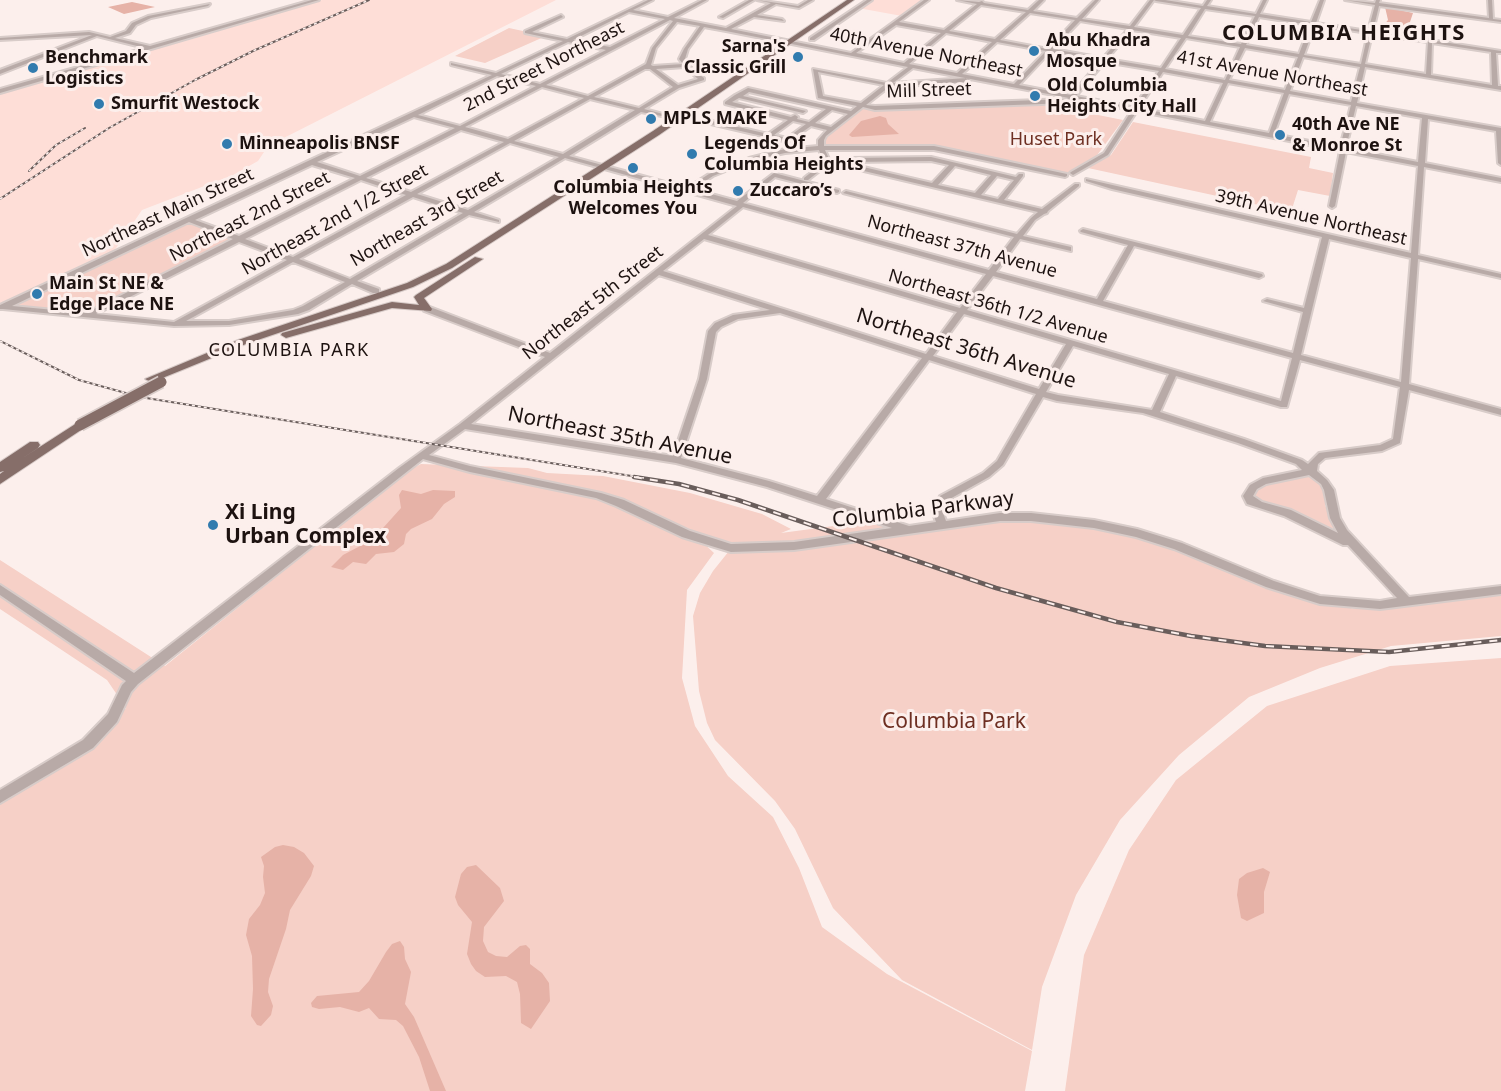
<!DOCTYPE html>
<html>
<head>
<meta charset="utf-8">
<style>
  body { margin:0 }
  canvas { display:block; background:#fcefec }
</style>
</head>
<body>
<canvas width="1501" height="1091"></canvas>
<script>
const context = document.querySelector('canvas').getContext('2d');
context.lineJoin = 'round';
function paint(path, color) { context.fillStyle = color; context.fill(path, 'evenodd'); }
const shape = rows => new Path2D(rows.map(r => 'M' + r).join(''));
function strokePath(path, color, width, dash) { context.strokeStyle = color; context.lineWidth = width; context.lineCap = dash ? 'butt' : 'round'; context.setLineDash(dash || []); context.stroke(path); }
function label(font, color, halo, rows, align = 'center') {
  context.font = font + ' "Noto Sans",sans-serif'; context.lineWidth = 6; context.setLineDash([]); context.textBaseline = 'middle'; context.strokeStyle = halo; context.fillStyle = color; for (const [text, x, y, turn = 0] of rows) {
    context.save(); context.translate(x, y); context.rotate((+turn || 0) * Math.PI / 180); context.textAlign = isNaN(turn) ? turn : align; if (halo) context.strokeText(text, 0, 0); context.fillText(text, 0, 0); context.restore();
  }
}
paint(shape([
  [322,0,556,0,268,146,258,161,233,175,142,210,112,254,0,306,0,92,192,39],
  [872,0,924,0,902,16,858,8]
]), '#feded7');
paint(shape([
  [509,28,546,36,485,63,455,56],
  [1027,104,1030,106,1053,106,1123,120,1095,158,1071,173,1057,173,930,146,824,144,825,136,861,109],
  [1133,122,1311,157,1309,168,1333,173,1330,196,1298,190,1291,212,1088,168,1111,155],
  [188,223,233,240,85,313,12,305],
  [421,464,528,468,547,473,603,476,690,493,762,514,791,529,781,533,871,521,916,534,994,522,1067,523,1126,534,1178,550,1301,599,1332,605,1356,609,1392,608,1501,594,1501,636,1391,646,1320,668,1249,697,1179,755,1120,820,1076,895,1042,987,1032,1050,902,980,833,908,795,829,775,801,715,740,707,723,699,691,693,616,700,593,713,571,729,551,686,527,714,553,687,590,682,678,695,726,728,776,773,817,799,868,822,927,887,974,1032,1051,1025,1091,0,1091,0,802,103,736,126,708,107,680,0,609,0,560,165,666,411,469],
  [1302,476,1316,478,1325,489,1325,505,1334,528,1329,528,1286,509,1267,503,1257,499,1253,494,1263,485],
  [1501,658,1501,1091,1065,1091,1084,955,1129,850,1176,780,1267,706,1390,666]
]), '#f6d0c7');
paint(shape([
  [132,2,155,7,124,14,108,7],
  [1385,7,1413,13,1408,28,1403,31,1386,29,1383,26,1388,20],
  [880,116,886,118,888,124,899,134,852,137,849,135,861,121],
  [402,490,421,494,433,490,455,491,455,497,444,504,432,519,411,529,406,534,404,544,394,552,376,554,366,564,353,562,343,570,331,567,343,555,362,545,358,539,363,533,383,528,401,508,399,495],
  [283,845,294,847,304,853,314,866,311,876,290,910,286,929,269,979,268,992,273,1006,271,1015,261,1026,257,1025,251,1016,253,989,252,956,246,935,249,919,260,905,265,893,263,877,264,866,261,857,275,847],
  [476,865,500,888,504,901,484,927,483,941,488,952,496,956,507,957,520,946,526,945,530,949,530,964,542,973,549,983,550,1001,531,1029,521,1023,520,994,517,982,506,976,485,977,476,971,471,964,467,954,472,922,458,905,455,897,461,874,467,867],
  [1263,868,1270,872,1264,892,1264,913,1247,921,1241,918,1237,895,1239,879,1247,873],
  [400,941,404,947,405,959,411,972,405,1004,414,1017,446,1091,430,1091,419,1057,403,1026,396,1020,379,1019,369,1008,359,1012,340,1007,319,1009,312,1007,311,1003,317,996,359,992,369,981,386,952,392,944]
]), '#e6b2a7');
const minor = shape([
  [312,0,319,0,0,93,0,89,145,48,97,36,0,74,0,70,92,35,0,40,0,38,89,32,110,37,126,31,132,23,148,16,210,4,208,6,151,18,136,25,130,33,115,38,150,46,312,0],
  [648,0,653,0,633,10,668,17,702,0,707,0,674,18,726,28,771,3,757,0,798,6,808,0,813,0,799,8,776,4,757,15,782,19,784,21,754,17,731,29,851,53,924,0,929,0,899,22,944,30,977,4,957,0,979,2,982,1,984,3,1028,10,1039,0,1044,0,1033,11,1077,18,1095,0,1099,0,1082,19,1130,26,1150,0,1165,0,1203,6,1207,0,1211,0,1207,6,1256,14,1263,0,1267,0,1260,14,1311,22,1320,0,1324,0,1316,23,1368,31,1375,5,1345,0,1375,3,1376,0,1380,0,1379,3,1489,18,1488,0,1492,0,1493,19,1501,20,1501,22,1379,6,1373,31,1501,51,1501,53,1496,53,1498,86,1501,86,1501,90,1365,67,1357,103,1501,128,1501,165,1498,163,1496,131,1428,119,1425,163,1501,178,1501,182,1424,167,1418,255,1501,274,1501,278,1418,259,1409,384,1501,409,1501,415,1409,390,1400,443,1382,451,1325,458,1318,464,1317,471,1327,480,1334,490,1340,518,1347,530,1409,597,1501,586,1501,594,1380,609,1320,604,1266,587,1174,549,1136,537,1094,528,1031,521,1000,521,794,550,731,552,682,537,616,506,596,498,470,472,423,459,138,684,131,692,117,722,93,748,0,803,0,790,83,740,108,714,122,685,126,681,0,595,0,585,134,673,399,468,460,424,545,357,424,311,424,307,430,307,550,353,737,206,565,158,474,212,499,220,499,222,469,215,357,281,379,289,379,293,373,293,352,284,309,310,298,314,229,325,174,326,3,309,0,309,0,305,492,75,451,65,451,63,496,73,563,41,525,33,525,31,561,15,563,17,532,32,567,39,648,0],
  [1154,0,1156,1,1201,8,1183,35,1134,27,1154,0],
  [981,5,1026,12,995,39,949,31,981,5],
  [1205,9,1255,16,1241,44,1188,36,1205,9],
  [629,12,665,19,610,47,573,40,629,12],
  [1030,13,1075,20,1048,49,1000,40,1030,13],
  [1259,17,1310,25,1299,54,1246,45,1259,17],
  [670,20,673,21,652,48,646,64,588,96,546,85,670,20],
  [1080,21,1128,29,1103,58,1053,49,1080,21],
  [677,22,700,26,684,49,679,59,683,64,653,66,651,65,656,48,677,22],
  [896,25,941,33,904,63,856,53,896,25],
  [1315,25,1368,33,1361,64,1304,55,1315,25],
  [704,27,726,31,908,67,887,83,813,69,818,98,857,106,851,111,748,88,735,95,725,102,725,104,788,120,768,134,704,119,702,120,702,122,788,142,811,126,827,130,818,140,818,146,785,149,749,158,709,174,687,188,569,156,641,112,667,117,667,115,644,109,679,88,704,80,704,78,693,70,685,59,688,49,704,27],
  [1132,30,1181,38,1161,68,1107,59,1132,30],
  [946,33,992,42,957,73,909,64,946,33],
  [1372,34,1428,42,1426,74,1365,64,1372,34],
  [1186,38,1240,47,1225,80,1165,69,1186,38],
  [568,42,606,50,540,84,501,74,568,42],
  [997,42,1046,51,1014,84,962,74,997,42],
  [1432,43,1491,52,1492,85,1431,75,1432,43],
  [1245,48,1298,57,1285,90,1229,80,1245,48],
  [1050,52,1100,61,1071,95,1019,85,1050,52],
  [1303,57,1360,67,1351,102,1290,91,1303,57],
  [1105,62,1159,71,1134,107,1076,96,1105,62],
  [685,67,698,79,678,85,656,69,685,67],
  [913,68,1069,98,1067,99,875,106,866,105,889,87,967,82,970,80,967,78,893,83,913,68],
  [645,69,650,69,673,87,639,108,594,97,645,69],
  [818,72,884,85,861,103,823,96,818,72],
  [1163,72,1223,83,1205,121,1139,108,1163,72],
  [497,76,536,86,460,126,418,115,497,76],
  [1228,83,1284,93,1269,133,1210,122,1228,83],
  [542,87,584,98,508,139,465,127,542,87],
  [749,92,826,109,809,122,797,119,798,117,795,115,791,117,732,102,739,98,803,113,806,111,743,96,749,92],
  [1289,94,1351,105,1340,147,1274,134,1289,94],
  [590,99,635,110,563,154,514,141,590,99],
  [1074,99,1132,110,1104,153,1071,172,1070,173,1073,175,1108,155,1137,111,1340,151,1329,206,1332,208,1335,206,1346,152,1418,166,1411,253,1086,179,1086,181,1112,189,1322,237,1304,308,1267,299,1263,301,1303,312,1293,353,1103,301,1134,246,1259,278,1263,276,1262,274,1083,229,1080,231,1081,232,1128,245,1097,299,996,272,1020,239,1071,251,1071,247,1023,236,1035,220,1044,214,1047,213,1048,211,1079,186,1079,184,1075,184,1042,209,1004,200,1023,176,1023,174,1019,174,1016,177,931,157,850,158,847,160,850,162,931,161,949,165,932,183,829,159,825,150,934,150,1065,177,1067,176,1067,174,934,146,824,146,824,140,826,136,863,107,875,110,1069,103,1074,99],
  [1356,106,1422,118,1418,162,1346,148,1356,106],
  [832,110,848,114,831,127,815,123,832,110],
  [414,117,455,128,360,176,317,162,414,117],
  [793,121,806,124,787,138,774,135,793,121],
  [461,130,504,142,411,192,366,178,461,130],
  [510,143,559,157,468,210,417,194,510,143],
  [819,150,824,162,804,178,804,180,808,180,830,163,1038,212,1031,218,1017,234,846,191,843,193,1014,237,989,270,743,203,775,177,837,193,839,192,839,190,774,173,737,201,693,189,713,176,753,160,785,153,819,150],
  [312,165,355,178,239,236,195,220,312,165],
  [955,166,991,175,975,193,938,185,955,166],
  [997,176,1014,180,998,199,981,195,997,176],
  [361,180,406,195,293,257,245,239,361,180],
  [413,197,463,213,350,279,299,259,413,197],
  [743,207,986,274,960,308,708,235,743,207],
  [189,222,233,239,86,313,12,306,189,222],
  [704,239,957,312,926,354,663,271,704,239],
  [1329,239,1411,258,1401,382,1301,355,1329,239],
  [239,242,287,260,174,322,96,314,239,242],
  [293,262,345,282,303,306,293,310,229,321,186,321,293,262],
  [659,275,770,310,733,315,715,323,708,331,699,379,673,456,471,424,659,275],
  [993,276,1292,358,1281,401,967,310,993,276],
  [780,313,922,358,817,496,769,481,681,458,707,379,716,332,721,327,738,319,780,313],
  [964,314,1066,344,1039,389,933,356,964,314],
  [1073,346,1169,374,1152,410,1058,395,1046,392,1073,346],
  [929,360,1036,394,997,461,983,473,940,496,932,510,936,522,909,526,826,499,929,360],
  [1300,360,1400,387,1393,439,1380,445,1319,453,1308,464,1302,460,1244,439,1160,412,1176,376,1281,407,1287,407,1300,360],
  [1043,397,1057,401,1143,413,1238,443,1296,464,1302,470,1263,478,1250,485,1243,496,1247,504,1284,516,1343,545,1348,545,1397,598,1380,601,1320,596,1274,581,1182,543,1137,529,1094,520,1031,513,1000,513,946,521,942,510,944,504,948,500,989,477,1003,465,1043,397],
  [465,429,676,463,767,487,892,528,794,542,731,544,690,531,624,500,601,493,470,466,429,455,465,429],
  [1309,475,1321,484,1324,490,1330,518,1338,533,1291,510,1262,502,1253,496,1257,489,1266,484,1309,475],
  [749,0,754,0,723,18,719,17,749,0],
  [867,0,872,0,814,40,810,40,810,38,867,0]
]);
const major = shape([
  [847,0,854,0,659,135,452,268,413,287,246,344,155,381,151,382,145,379,238,340,407,283,446,264,653,131,847,0],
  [475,257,483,259,424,298,432,309,431,311,392,308,286,338,281,335,282,333,392,302,419,305,414,297,416,295,475,257],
  [80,421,84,422,86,425,84,428,0,484,0,474,4,471,0,472,0,462,30,442,38,442,40,445,38,448,18,461,80,421]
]);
strokePath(minor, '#d8ccc9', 4);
strokePath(major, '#d8ccc9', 2);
paint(minor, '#b8aaa7');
paint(major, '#866e69');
const railFar1 = shape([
  [29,171,56,145,85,128],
  [0,199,109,128,195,80,253,51,369,0],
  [0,341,79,380,140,397,644,478]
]);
const rail = shape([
  [634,477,679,484,738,500,996,588,1117,622,1191,636,1265,646,1389,652,1501,640]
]);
strokePath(railFar1, '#695d5b', 2);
strokePath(rail, '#695d5b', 4.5);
strokePath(railFar1, '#fcefec', 1.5, [3]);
strokePath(rail, '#fcefec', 2, [8]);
const majorBridge = shape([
  [80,425,161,382]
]);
strokePath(majorBridge, '#d8ccc9', 14, []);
strokePath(majorBridge, '#866e69', 11);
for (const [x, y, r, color] of [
  [1034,51,6,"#317bae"],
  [798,57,6,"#317bae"],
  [33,68,6,"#317bae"],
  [1035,96,6,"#317bae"],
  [99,104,6,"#317bae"],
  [651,119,6,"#317bae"],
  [1280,135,6,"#317bae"],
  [227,144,6,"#317bae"],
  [692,154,6,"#317bae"],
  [633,168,6,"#317bae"],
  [738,191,6,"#317bae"],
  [37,294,6,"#317bae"],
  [213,525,6,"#317bae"]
]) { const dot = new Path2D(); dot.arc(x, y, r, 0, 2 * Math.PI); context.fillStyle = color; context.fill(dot); strokePath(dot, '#fcefec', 2); }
label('bold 18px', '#1d1210', '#fcefec', [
  ["Abu Khadra",1046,41],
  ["Mosque",1046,62],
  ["Sarna's",786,47,"right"],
  ["Classic Grill",786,68,"right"],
  ["Benchmark",45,58],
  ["Logistics",45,79],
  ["Old Columbia",1047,86],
  ["Heights City Hall",1047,107],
  ["Smurfit Westock",111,104],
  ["MPLS MAKE",663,119],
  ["40th Ave NE",1292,125],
  ["& Monroe St",1292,146],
  ["Minneapolis BNSF",239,144],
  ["Legends Of",704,144],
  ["Columbia Heights",704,165],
  ["Columbia Heights",633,188,"center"],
  ["Welcomes You",633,209,"center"],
  ["Zuccaro’s",750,191],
  ["Main St NE &",49,284],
  ["Edge Place NE",49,305]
], 'left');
label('18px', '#1d1210', '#fcefec', [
  ["40th Avenue Northeast",926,53,11],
  ["2nd Street Northeast",544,67,-27],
  ["41st Avenue Northeast",1272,74,10],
  ["Mill Street",929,91,-2],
  ["Northeast Main Street",168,213,-25],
  ["Northeast 2nd Street",250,217,-27],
  ["39th Avenue Northeast",1311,218,13],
  ["Northeast 3rd Street",427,219,-30],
  ["Northeast 2nd 1/2 Street",335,220,-29],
  ["Northeast 37th Avenue",962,247,15],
  ["Northeast 5th Street",593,303,-38],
  ["Northeast 36th 1/2 Avenue",998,307,16]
]);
label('18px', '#6e2f22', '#fcefec', [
  ["Huset Park",1056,140]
]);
context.letterSpacing = '1.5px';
label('18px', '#1d1210', '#fcefec', [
  ["COLUMBIA PARK",289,351]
]);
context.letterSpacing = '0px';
label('21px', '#1d1210', '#fcefec', [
  ["Northeast 36th Avenue",966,349,17],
  ["Northeast 35th Avenue",620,436,11],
  ["Columbia Parkway",923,510,-7]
]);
label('bold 21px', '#1d1210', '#fcefec', [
  ["Xi Ling",225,513],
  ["Urban Complex",225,537]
], 'left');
label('21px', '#6e2f22', '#fcefec', [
  ["Columbia Park",954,722]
]);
context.letterSpacing = '1.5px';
label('bold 22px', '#1d1210', '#fcefec', [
  ["COLUMBIA HEIGHTS",1344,34]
]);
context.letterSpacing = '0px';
</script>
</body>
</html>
